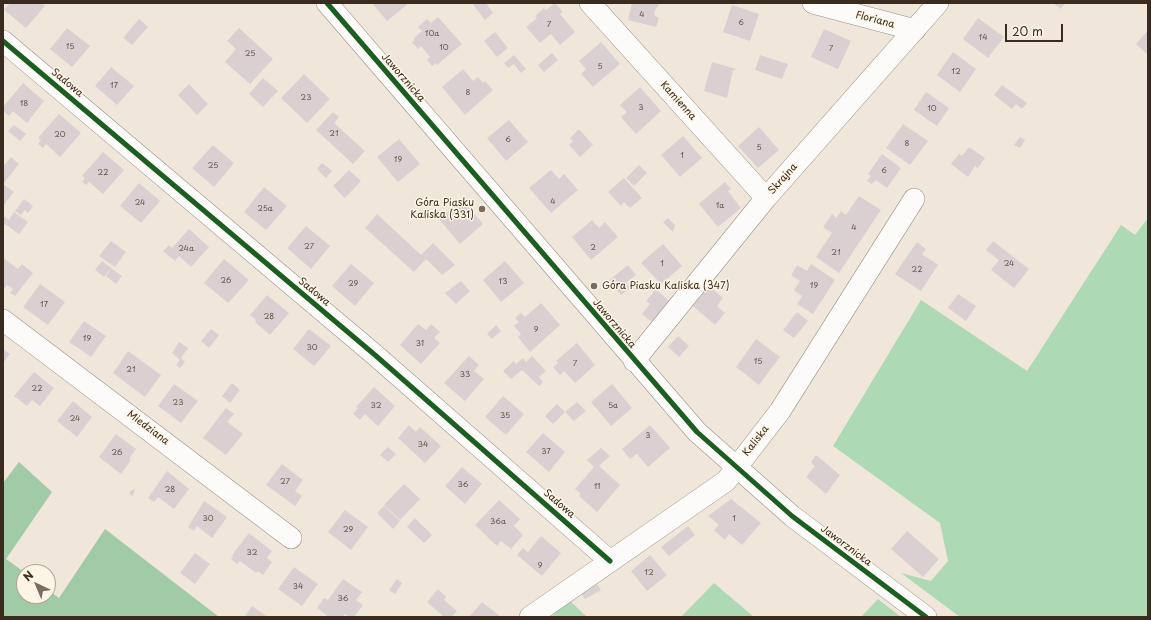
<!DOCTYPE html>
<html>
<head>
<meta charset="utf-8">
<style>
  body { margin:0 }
  #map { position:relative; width:1151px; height:620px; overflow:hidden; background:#f0e7da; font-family:"Playpen Sans",sans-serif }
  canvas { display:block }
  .frame { position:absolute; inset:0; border:4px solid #3b2a1e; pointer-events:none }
  .north { position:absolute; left:16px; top:564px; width:40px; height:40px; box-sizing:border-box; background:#fcf5e5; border:1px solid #afa495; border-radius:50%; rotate:316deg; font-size:11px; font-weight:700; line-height:16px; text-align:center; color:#3b2a1e }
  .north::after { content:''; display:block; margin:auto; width:14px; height:18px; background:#7a6c60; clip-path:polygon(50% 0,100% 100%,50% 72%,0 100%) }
  .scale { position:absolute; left:1005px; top:24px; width:58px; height:18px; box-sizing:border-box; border:2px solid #3b2a1e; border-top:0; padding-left:5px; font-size:12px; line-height:14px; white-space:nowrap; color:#3b2a1e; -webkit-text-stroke:3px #fcf5e5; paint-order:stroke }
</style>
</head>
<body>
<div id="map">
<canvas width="1151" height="620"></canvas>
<div class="frame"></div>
<div class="north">N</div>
<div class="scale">20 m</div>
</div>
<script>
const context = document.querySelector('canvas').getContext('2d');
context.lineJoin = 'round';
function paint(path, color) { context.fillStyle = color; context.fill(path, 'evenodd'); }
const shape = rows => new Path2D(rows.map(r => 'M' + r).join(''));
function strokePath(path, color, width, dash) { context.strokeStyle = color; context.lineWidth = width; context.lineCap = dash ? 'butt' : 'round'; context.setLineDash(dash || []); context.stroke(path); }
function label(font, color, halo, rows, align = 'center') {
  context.font = font + ' "Playpen Sans",sans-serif'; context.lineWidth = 3; context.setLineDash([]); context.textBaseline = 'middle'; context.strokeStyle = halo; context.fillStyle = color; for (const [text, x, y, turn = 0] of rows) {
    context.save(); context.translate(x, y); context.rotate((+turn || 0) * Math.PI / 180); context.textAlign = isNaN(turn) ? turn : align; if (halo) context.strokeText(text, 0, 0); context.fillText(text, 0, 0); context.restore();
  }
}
paint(shape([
  [1148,218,1148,617,960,617,901,573,931,581,948,561,940,523,833,446,921,300,1027,371,1121,225,1135,235],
  [714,583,754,617,681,617],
  [878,599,901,617,861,617],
  [569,600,587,617,551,617]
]), '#addab4');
paint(shape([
  [19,462,52,492,6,559,24,572,24,596,48,596,48,590,59,598,105,529,219,617,3,617,3,483]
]), '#a1caa7');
paint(shape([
  [10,3,41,3,45,6,26,28,4,10],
  [372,3,409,3,387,21],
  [472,3,486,3,493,13,485,20],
  [555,3,563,12,560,14,575,32,560,45,551,34,540,43,526,27,537,18,535,16,544,8,546,10],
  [632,3,660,3,654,12,655,16,659,18,656,27,628,20],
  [1053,3,1065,3,1061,9],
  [732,5,759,14,750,41,723,32],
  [438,17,462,44,437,65,436,63,432,66,427,60,430,57,426,52,421,46,418,49,412,42,415,40,414,38,422,31,418,27,427,19,431,23],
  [978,18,1004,37,988,58,963,39],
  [139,19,148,27,132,45,123,38],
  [67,28,90,46,72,67,50,49],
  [239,28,273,59,250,84,225,62,236,49,227,41],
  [824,29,851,41,838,69,811,57],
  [1148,30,1148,55,1136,44],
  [495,32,508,48,497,57,484,41],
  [601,42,620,64,593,87,581,74,586,69,579,61],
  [953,52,976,69,960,92,937,75],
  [552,53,558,60,544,72,538,65],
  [514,55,526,69,521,73,514,64,508,68,504,63],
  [760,55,788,64,782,79,755,70],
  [712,62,736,69,735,70,733,70,727,98,704,91],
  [111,67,134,86,117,105,95,86],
  [463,69,473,81,478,77,483,83,485,81,493,90,465,115,442,87],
  [304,74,330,99,307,123,281,98],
  [263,78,278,91,263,107,249,94],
  [23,83,44,101,27,123,13,111,9,116,3,111,3,107],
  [189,84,208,104,197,115,178,95],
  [1002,85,1027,103,1022,109,1016,104,1012,109,994,95],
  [640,87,661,111,636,134,621,117,627,112,620,105],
  [926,92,949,108,937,126,914,110],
  [333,112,339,117,334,123,365,151,353,164,316,130],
  [59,114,81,133,60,157,46,144,43,148,38,144,41,140,38,138],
  [509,120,528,142,506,161,487,138],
  [903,124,928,141,910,165,886,148],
  [14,125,26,134,20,141,8,131],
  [759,127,779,150,758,168,738,146],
  [579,129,593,145,580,157,569,145,573,141,570,138],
  [683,136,702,158,680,177,661,155],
  [1020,137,1025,140,1020,148,1014,145],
  [399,139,420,164,398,182,377,157],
  [213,145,234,163,214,187,192,168],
  [969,147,985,158,978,168,975,166,968,177,951,164,959,154,962,156],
  [103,152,124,170,103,194,89,182,86,185,82,182,85,178,82,176],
  [882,154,901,168,887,188,876,180,872,184,867,181,871,176,868,174],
  [11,157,19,164,3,184,14,192,3,206,3,167],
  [322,163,332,171,326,178,317,169],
  [639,165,647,173,634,186,626,178],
  [349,170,361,181,345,198,333,186],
  [551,170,559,179,564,174,578,190,551,213,529,188],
  [624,178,642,198,630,208,624,202,621,206,608,192],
  [725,182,731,189,728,191,741,208,718,227,699,204],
  [139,183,160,201,141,223,120,206],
  [264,187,287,206,266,230,244,212],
  [859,196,881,210,839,273,816,257,832,233,823,227,832,214,836,218,841,211,846,215],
  [24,199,33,206,28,213,25,210,21,215,15,211],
  [462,199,483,224,460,244,439,219],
  [14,212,28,222,19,234,5,224,3,227,3,216,9,220],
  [377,214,421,255,433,243,455,265,442,275,426,259,414,272,365,228],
  [668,218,675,225,673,232,663,222],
  [592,220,599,228,605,222,618,237,591,260,572,237],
  [306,226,330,246,311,269,287,248],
  [189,229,209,247,191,267,179,256,175,261,163,251,169,245,172,248],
  [111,241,126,252,115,267,99,256],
  [993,241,1029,269,1014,288,991,270,999,260,986,250],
  [917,242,926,249,922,254,938,265,921,291,895,274],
  [663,244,682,266,661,284,641,263],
  [3,258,18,269,22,264,33,273,15,296,10,293,13,289,7,285,3,290],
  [224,259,249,280,228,303,204,283],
  [102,261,111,268,104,277,95,270],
  [505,261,524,283,501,302,483,280],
  [351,264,374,283,355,306,332,286],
  [811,264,835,280,813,314,797,304,802,296,794,290,800,281,791,275,797,265,807,271],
  [628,265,636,275,626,283,630,288,621,295,608,281],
  [111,268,122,276,116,284,106,276],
  [461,281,470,291,456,304,445,293],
  [40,284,65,302,48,325,23,307],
  [709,286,723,298,717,306,725,313,715,325,693,306],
  [656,289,670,302,652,322,642,314,650,304,646,301],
  [958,294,976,306,966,321,948,308],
  [267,295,289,313,270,335,255,322,256,320,250,315],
  [541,303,560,325,530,352,518,337,521,334,514,326,519,322,515,318,521,313,525,317],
  [797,312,808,321,794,338,783,330],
  [84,321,106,336,91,357,69,342],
  [418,324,426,330,431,324,440,332,434,338,440,343,421,364,400,345],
  [496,325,501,331,492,339,487,334],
  [211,329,219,335,209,348,201,341],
  [309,329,331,346,314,366,293,349],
  [678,336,689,346,679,357,668,347],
  [756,339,780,357,759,385,736,367],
  [179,342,188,348,181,358,185,362,180,368,176,365,180,360,172,353],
  [577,343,595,365,575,383,564,371,560,375,553,367,558,363,556,361],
  [3,349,10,354,3,363],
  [128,351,161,375,145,397,113,373],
  [469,356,479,365,474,371,484,379,465,401,444,383],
  [532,356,546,371,539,377,543,382,539,386,522,370,511,379,503,371,514,361,516,364,523,358,526,362],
  [34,372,54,388,40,406,32,400,27,406,14,396],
  [232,383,240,390,230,403,222,396],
  [174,384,198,401,181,423,158,406],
  [612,384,632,408,611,426,591,402],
  [374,387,395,406,378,426,365,414,360,420,353,414,358,408,356,407],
  [503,396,524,414,506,435,485,417],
  [73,401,92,417,77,437,57,421],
  [577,402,586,411,574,421,565,412],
  [557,404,565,412,553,424,545,416],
  [226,408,234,414,227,422,243,434,226,455,203,438],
  [409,425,416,432,420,427,441,446,425,463,398,438],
  [650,425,670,448,648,467,637,454,630,459,622,449],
  [543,433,565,452,549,472,526,452],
  [116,434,136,449,129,459,131,460,121,474,99,457],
  [388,447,396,454,388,462,380,455],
  [601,448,610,456,599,466,620,485,597,512,579,496,581,494,575,489,594,467,587,460],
  [816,455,840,475,826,494,806,477,815,466,811,462],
  [282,464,303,480,295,491,302,496,295,506,266,485],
  [462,467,482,484,465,504,445,486],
  [167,471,189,489,174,509,158,497,154,502,148,498],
  [404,484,420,499,400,520,384,505],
  [133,489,135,491,132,496,129,493],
  [731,499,761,523,742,545,729,534,725,540,714,530,719,525,708,516],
  [499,500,520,519,514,526,523,535,511,549,501,541,497,546,475,525],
  [204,501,227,517,212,538,197,526,194,531,188,527],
  [384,506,400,521,393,529,377,513],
  [345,510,368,527,351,550,328,532],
  [415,518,432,535,424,543,407,527],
  [688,526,695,535,669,556,661,547],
  [907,531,939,559,923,577,891,549],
  [249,533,272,551,267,558,272,562,263,575,258,571,256,573,240,561,237,564,231,559,233,556,232,555],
  [541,536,561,553,542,576,517,555,523,548,528,552],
  [195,553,210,564,195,584,180,573],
  [650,555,667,575,647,591,631,571],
  [294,567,318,584,302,606,278,589],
  [343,579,362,592,356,600,363,605,354,617,349,617,345,614,343,617,329,617,317,608,324,598,328,600],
  [397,579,402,583,395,594,389,590],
  [597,584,601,590,585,599,581,594],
  [438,589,446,597,444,600,457,611,452,617,444,617,427,602],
  [482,602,501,617,469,617],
  [252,606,268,617,244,617]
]), '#dad0d2');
const minor = shape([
  [327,3,697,432,792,516,926,617],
  [590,3,766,198],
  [813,3,915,30],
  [3,41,375,355,610,561],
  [3,320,291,538],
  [634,361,766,198,938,3],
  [530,617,726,481,780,411,914,199]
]);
strokePath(minor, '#969087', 22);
strokePath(minor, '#fdfbf9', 21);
strokePath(shape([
  [327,3,697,432,792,516,926,617],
  [3,41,375,355,610,561]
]), '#1b5e20', 5);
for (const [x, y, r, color] of [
  [482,209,4,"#7a6c60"],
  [594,286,4,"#7a6c60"]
]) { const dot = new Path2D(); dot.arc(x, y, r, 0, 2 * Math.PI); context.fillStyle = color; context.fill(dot); strokePath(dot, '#fcf5e5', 1.5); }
label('8px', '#63544b', null, [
  ["4",642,15],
  ["6",741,23],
  ["7",549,25],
  ["10a",432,34],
  ["14",983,38],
  ["15",70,47],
  ["10",444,48],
  ["7",831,49],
  ["25",250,54],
  ["5",600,67],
  ["12",956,72],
  ["17",114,86],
  ["8",468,93],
  ["23",306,98],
  ["18",24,104],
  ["3",641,108],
  ["10",932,109],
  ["21",334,134],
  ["20",60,135],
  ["6",508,140],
  ["8",907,144],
  ["5",759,148],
  ["1",682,156],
  ["19",398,160],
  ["25",213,166],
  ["6",884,171],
  ["22",103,173],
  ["4",553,202],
  ["24",140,203],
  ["1a",720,206],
  ["25a",265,209],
  ["4",854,228],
  ["27",309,247],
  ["2",593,248],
  ["24a",186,249],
  ["21",836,253],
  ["1",662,264],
  ["24",1009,264],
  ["22",917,270],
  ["26",226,281],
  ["13",503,282],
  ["29",353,284],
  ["19",814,286],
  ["17",44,305],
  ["28",269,317],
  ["9",536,330],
  ["19",87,339],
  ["31",420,344],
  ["30",312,348],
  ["15",758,362],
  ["7",575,364],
  ["21",131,370],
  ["33",465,375],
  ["22",37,389],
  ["23",178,403],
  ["32",376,406],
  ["5a",613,406],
  ["35",505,416],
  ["24",75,419],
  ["3",648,436],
  ["34",423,445],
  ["37",546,452],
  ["26",117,453],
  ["27",285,482],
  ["36",463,485],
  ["11",597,487],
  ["28",170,490],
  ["30",208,519],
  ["1",734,519],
  ["36a",498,522],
  ["29",348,530],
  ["32",252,553],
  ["9",540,566],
  ["12",649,573],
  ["34",298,587],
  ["36",343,599]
]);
label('10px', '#3b2a1e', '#fcf5e5', [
  ["Floriana",875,20,15],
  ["Jaworznicka",403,78,49],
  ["Sadowa",67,83,40],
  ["Kamienna",678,101,48],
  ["Skrajna",783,179,-48],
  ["Sadowa",314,292,40],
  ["Jaworznicka",614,324,50],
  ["Miedziana",148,428,37],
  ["Kaliska",756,441,-52],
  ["Sadowa",559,504,41],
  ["Jaworznicka",846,546,37]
]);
label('10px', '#3b2a1e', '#fcf5e5', [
  ["Góra Piasku",474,203],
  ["Kaliska (331)",474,215],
  ["Góra Piasku Kaliska (347)",602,286,"left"]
], 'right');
</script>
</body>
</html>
